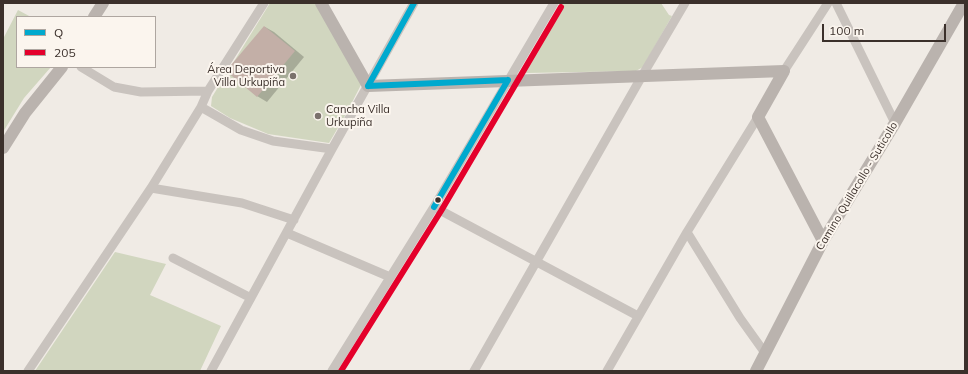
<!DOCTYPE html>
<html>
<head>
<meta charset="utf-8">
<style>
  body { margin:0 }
  #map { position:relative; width:968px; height:374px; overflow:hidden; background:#f0ebe5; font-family:Mulish,sans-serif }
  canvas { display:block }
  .frame { position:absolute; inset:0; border:4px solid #3b302b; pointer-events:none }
  .legend { position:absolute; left:16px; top:16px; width:140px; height:52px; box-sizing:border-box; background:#fbf5ee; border:1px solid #aea6a0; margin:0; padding:5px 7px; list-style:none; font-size:12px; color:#3b302b }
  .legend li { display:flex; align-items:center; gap:8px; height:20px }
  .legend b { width:20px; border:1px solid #aea6a0 }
  .scale { position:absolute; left:822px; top:24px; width:124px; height:18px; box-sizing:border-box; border:2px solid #3b302b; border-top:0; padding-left:5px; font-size:12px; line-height:14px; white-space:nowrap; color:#3b302b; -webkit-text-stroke:3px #fbf5ee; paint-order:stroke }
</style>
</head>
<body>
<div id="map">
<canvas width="968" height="374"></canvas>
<div class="frame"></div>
<ul class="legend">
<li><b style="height:5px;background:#00a9ce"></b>Q</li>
<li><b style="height:5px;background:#e4002b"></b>205</li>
</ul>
<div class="scale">100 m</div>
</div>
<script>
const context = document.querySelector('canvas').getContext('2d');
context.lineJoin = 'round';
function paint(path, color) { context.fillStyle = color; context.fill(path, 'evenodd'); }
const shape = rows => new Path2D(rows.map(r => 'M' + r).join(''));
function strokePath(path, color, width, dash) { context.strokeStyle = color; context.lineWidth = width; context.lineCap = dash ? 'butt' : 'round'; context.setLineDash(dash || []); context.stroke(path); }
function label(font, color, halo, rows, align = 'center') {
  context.font = font + ' Mulish,sans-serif'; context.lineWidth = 4; context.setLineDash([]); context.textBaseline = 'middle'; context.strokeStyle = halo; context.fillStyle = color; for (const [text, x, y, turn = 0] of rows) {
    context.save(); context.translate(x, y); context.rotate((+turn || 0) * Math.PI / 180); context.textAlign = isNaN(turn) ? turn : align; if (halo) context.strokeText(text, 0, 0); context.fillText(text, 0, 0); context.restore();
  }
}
paint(shape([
  [270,3,317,3,363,81,346,114,329,143,268,134,230,118,211,106,212,97],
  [563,3,661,3,669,15,672,16,643,67,636,71,526,73,525,67],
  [18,10,31,17,17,17,17,67,51,67,24,98,3,132,3,39],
  [115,252,166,264,150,295,221,326,200,371,35,371]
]), '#d1d6bf');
paint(shape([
  [265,27,274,32,304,57,267,102,257,96]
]), '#0003');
paint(shape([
  [264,26,295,51,257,97,226,71]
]), '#c3afa7');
strokePath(shape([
  [836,3,895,123],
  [81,67,114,87,141,92,208,91],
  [784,71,828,3],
  [201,107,241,130,273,141,332,149],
  [151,188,242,203,294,220],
  [434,207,638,316],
  [687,232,740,318,765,353],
  [287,233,390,277],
  [173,258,251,298],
  [28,371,151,188,201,107,208,91,264,3],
  [211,371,332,149,414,3],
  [332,371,434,207,554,3],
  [474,371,642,76,685,3],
  [607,371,687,232,758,117]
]), '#c9c3be', 9);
strokePath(shape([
  [321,3,368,86,784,71],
  [94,17,103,3],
  [784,71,758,117,823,241],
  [3,148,25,113,62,67],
  [756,371,823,241,895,123,964,3]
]), '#bab3ae', 12);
strokePath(shape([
  [368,86,508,80],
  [368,86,414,3],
  [434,207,508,80]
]), '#00a9ce', 6);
strokePath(shape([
  [341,371,441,211,561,7]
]), '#e4002b', 6);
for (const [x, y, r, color] of [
  [293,76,4,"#7a716c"],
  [318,116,4,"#7a716c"],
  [438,200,3.5,"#3b302b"]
]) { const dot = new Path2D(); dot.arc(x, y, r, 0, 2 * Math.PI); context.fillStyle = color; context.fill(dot); strokePath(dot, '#fbf5ee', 1.5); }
label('11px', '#3b302b', '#fbf5ee', [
  ["Área Deportiva",285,70],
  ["Villa Urkupiña",285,83],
  ["Cancha Villa",326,110,"left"],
  ["Urkupiña",326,123,"left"]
], 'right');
label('11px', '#3b302b', '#fbf5ee', [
  ["Camino Quillacollo - Suticollo",857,186,-59]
]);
</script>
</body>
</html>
